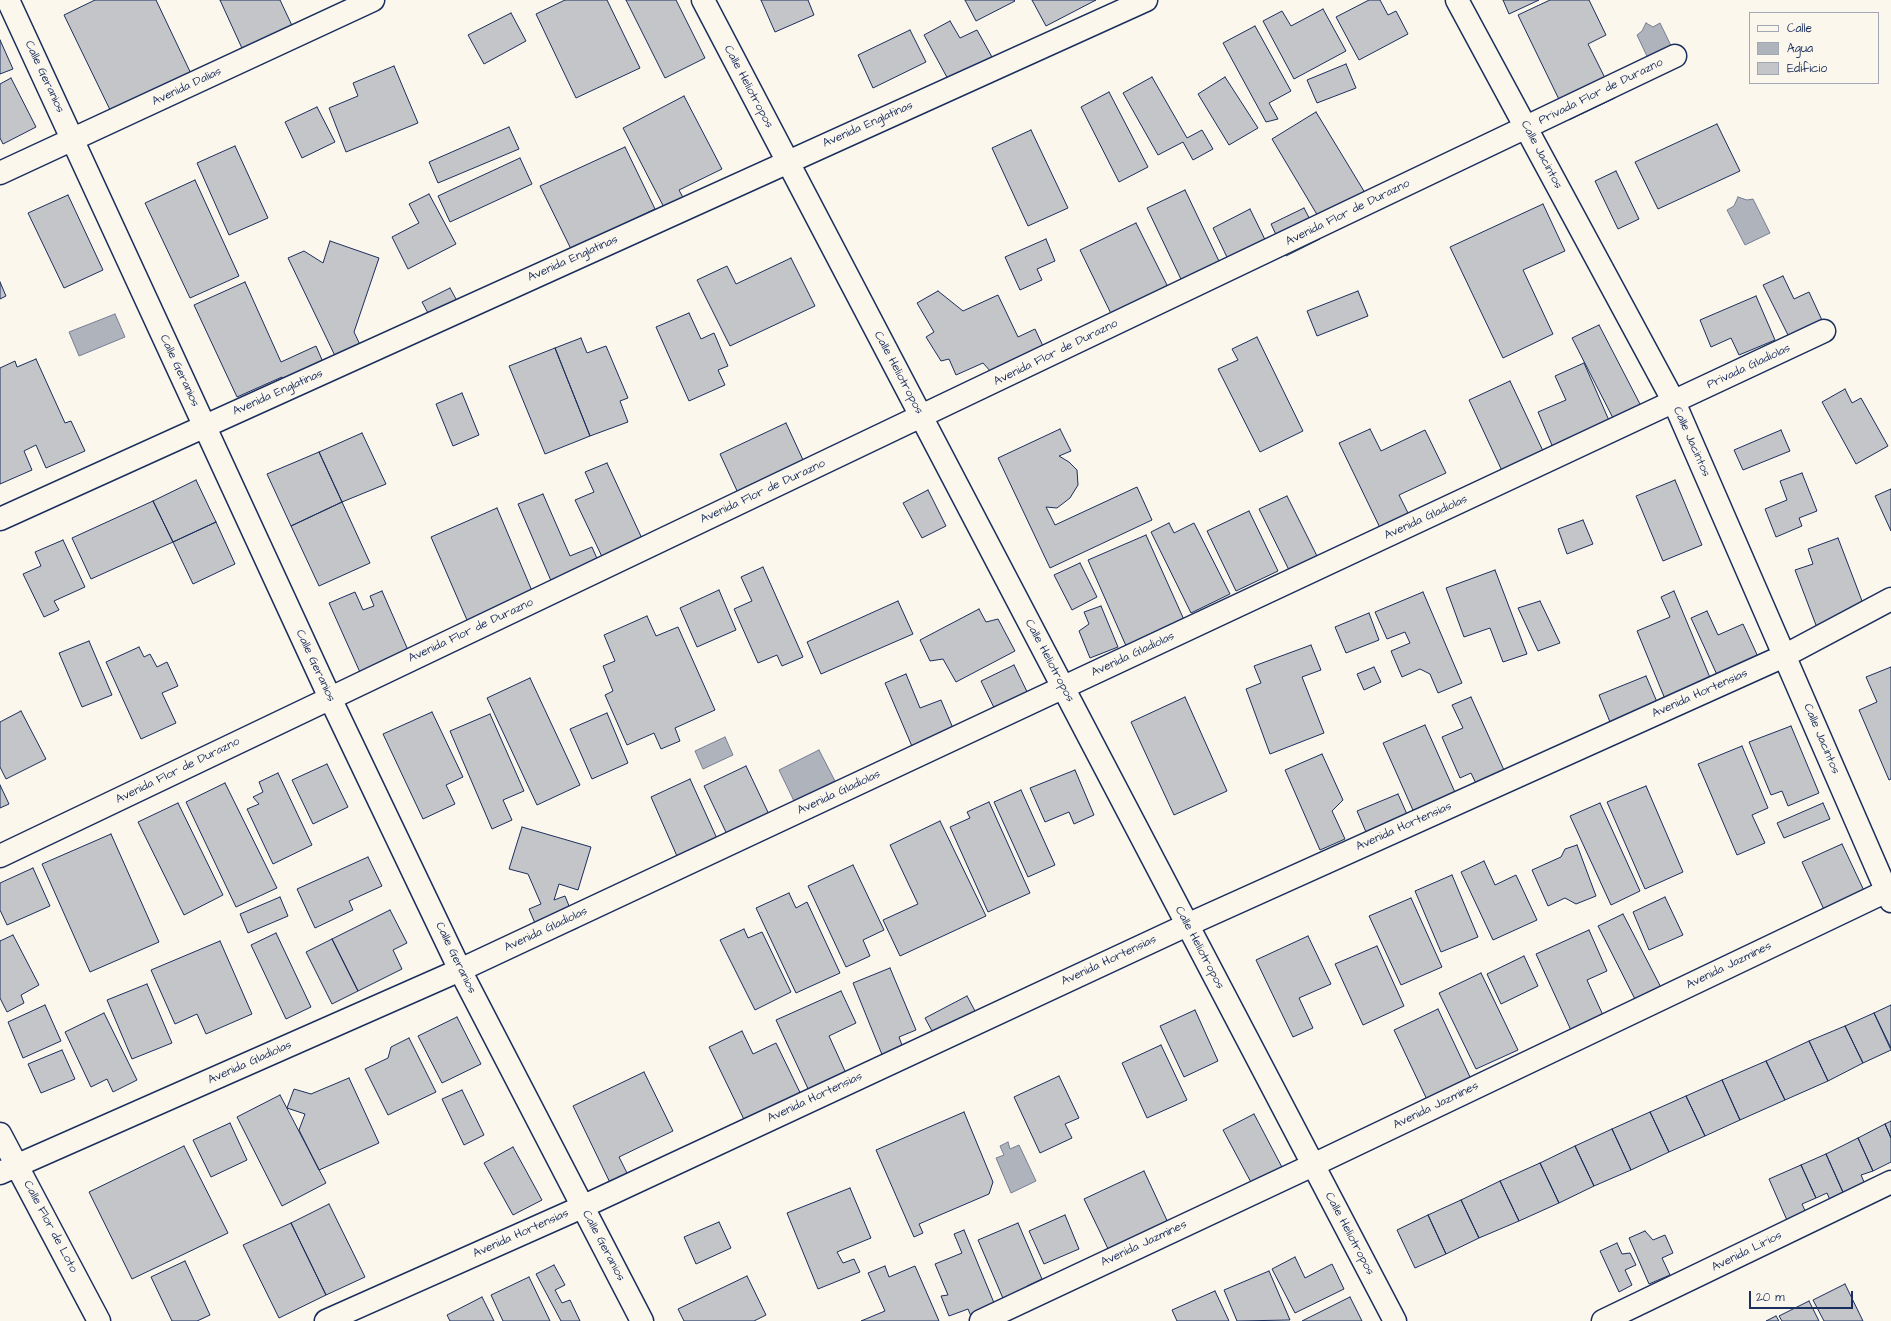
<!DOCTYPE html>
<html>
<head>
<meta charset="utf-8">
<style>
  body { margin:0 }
  #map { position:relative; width:1891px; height:1321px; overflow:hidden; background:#fbf7ec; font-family:"Architects Daughter",sans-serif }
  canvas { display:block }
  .legend { position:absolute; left:1749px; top:12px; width:130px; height:72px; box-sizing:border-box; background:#fbf7ec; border:1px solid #a1a7b3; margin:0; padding:5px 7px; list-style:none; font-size:12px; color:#1b2f5e }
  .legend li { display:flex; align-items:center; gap:8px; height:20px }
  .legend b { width:20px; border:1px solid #a1a7b3 }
  .scale { position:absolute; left:1749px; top:1291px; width:104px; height:18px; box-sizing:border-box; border:2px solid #1b2f5e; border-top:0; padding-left:5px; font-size:12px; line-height:14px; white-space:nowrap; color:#1b2f5e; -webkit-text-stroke:3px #fbf7ec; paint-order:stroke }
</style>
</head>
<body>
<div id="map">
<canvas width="1891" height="1321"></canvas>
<ul class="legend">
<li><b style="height:5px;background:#fbf7ec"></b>Calle</li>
<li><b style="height:11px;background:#afb3bb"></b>Agua</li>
<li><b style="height:11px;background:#c3c5c9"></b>Edificio</li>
</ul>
<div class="scale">20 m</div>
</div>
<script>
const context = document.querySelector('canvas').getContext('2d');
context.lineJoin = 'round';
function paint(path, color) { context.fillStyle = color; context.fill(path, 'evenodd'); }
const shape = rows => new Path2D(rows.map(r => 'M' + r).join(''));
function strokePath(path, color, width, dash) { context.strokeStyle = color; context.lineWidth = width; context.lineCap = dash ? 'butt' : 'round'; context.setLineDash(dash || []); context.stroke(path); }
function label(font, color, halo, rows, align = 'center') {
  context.font = font + ' "Architects Daughter",sans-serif'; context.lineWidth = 3; context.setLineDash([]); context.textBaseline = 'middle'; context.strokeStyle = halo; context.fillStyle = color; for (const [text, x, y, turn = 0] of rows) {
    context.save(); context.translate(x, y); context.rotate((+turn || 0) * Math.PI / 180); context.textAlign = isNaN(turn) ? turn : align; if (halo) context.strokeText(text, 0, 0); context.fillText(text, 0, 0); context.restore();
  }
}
const water = shape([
  [1646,23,1653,27,1660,23,1677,58,1653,69,1637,35,1642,31,1646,23],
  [1738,197,1747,200,1753,199,1770,233,1745,245,1727,210,1734,206,1738,197],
  [115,314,125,337,79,356,69,332,115,314],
  [725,737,733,755,703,769,695,751,725,737],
  [819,750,835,781,794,801,779,770,819,750],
  [1008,1142,1010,1149,1019,1145,1036,1181,1011,1193,996,1158,1004,1155,1000,1146,1008,1142]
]);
paint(water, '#afb3bb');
strokePath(water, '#747e96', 1);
const building = shape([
  [95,0,156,0,194,80,114,118,64,15,95,0],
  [220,0,280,0,296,34,246,57,220,0],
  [565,0,607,0,640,68,576,98,536,14,565,0],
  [626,0,676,0,705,58,665,78,626,0],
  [761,0,808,0,814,15,775,32,761,0],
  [965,0,1014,0,1015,1,976,21,965,0],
  [1032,0,1096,0,1046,26,1032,0],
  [1369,0,1380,0,1388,15,1396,11,1408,34,1359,60,1336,17,1369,0],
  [1503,0,1539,0,1509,14,1503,0],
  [1550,0,1589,0,1606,35,1588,44,1615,98,1569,120,1518,15,1550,0],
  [1323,9,1346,51,1294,79,1263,21,1282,11,1291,26,1323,9],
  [511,13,526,41,484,64,468,35,511,13],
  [950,21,960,38,977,30,992,57,949,81,924,35,950,21],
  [1255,26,1291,91,1269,103,1278,119,1266,122,1223,43,1255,26],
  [910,30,926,62,873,88,858,55,910,30],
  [0,40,13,69,0,74,0,40],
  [1346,64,1356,88,1317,103,1307,80,1346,64],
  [394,66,418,123,346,152,329,108,358,96,353,83,394,66],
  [1152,77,1187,138,1202,130,1213,149,1193,160,1183,142,1158,155,1123,93,1152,77],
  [1225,77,1258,128,1229,145,1198,94,1225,77],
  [11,78,36,127,3,144,0,138,0,84,11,78],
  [1109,92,1148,167,1119,182,1081,107,1109,92],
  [684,96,722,169,679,190,689,209,670,219,623,128,684,96],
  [317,107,335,142,302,158,285,122,317,107],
  [1316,112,1373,206,1328,233,1272,139,1316,112],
  [1717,124,1740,171,1658,209,1635,162,1717,124],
  [509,127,519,149,438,183,429,162,509,127],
  [1031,130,1068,208,1028,226,992,148,1031,130],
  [235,146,268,218,229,235,197,163,235,146],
  [625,147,655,209,571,249,540,186,625,147],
  [520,158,532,184,450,222,438,196,520,158],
  [1616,171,1639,219,1618,229,1595,181,1616,171],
  [195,180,239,276,190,298,145,203,195,180],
  [1185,190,1228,280,1190,298,1147,208,1185,190],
  [429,194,456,244,408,269,392,237,419,223,409,204,429,194],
  [68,195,103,270,64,288,28,213,68,195],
  [1543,204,1565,251,1523,270,1553,334,1503,358,1450,247,1543,204],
  [1304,208,1320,239,1286,256,1271,224,1304,208],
  [1250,209,1274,258,1236,276,1213,228,1250,209],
  [1136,223,1176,303,1119,330,1080,250,1136,223],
  [1046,239,1055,261,1037,269,1042,280,1020,290,1005,257,1046,239],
  [330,241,379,258,354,332,363,351,338,362,288,258,304,251,323,263,330,241],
  [791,258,815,306,730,346,697,280,727,266,736,284,791,258],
  [1783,276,1794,299,1809,292,1827,331,1794,347,1763,285,1783,276],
  [0,282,6,296,0,299,0,282],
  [245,282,281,362,316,346,326,369,286,387,282,377,237,397,194,305,245,282],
  [450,288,462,310,434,324,422,302,450,288],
  [938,291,963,311,998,295,1018,337,1035,329,1050,361,992,373,983,363,956,375,949,359,941,361,926,337,934,332,917,303,938,291],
  [1358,291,1368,316,1317,336,1307,311,1358,291],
  [1756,296,1775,340,1739,355,1731,338,1711,347,1700,320,1756,296],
  [689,313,701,339,714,333,728,366,718,370,725,385,689,401,656,327,689,313],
  [1599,325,1641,406,1614,420,1572,338,1599,325],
  [1257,337,1303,431,1260,452,1218,369,1238,360,1232,349,1257,337],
  [581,338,587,353,606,346,628,398,620,401,628,422,590,436,555,348,581,338],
  [555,348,590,436,545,454,509,366,555,348],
  [36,359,65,423,71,421,85,451,46,468,36,445,24,451,32,470,0,484,0,368,15,361,17,367,36,359],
  [1584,363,1611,425,1554,450,1538,412,1566,400,1555,376,1584,363],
  [1510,381,1544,453,1503,473,1469,400,1510,381],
  [1845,389,1852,403,1861,398,1888,446,1856,464,1822,402,1845,389],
  [462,393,479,435,453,446,436,404,462,393],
  [786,423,810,475,744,506,720,454,786,423],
  [1060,429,1071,451,1059,456,1069,462,1077,470,1078,485,1070,498,1057,508,1046,507,1055,525,1137,487,1152,520,1050,568,998,458,1060,429],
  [1370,429,1381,451,1425,430,1446,473,1399,495,1413,523,1384,536,1339,443,1370,429],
  [1781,430,1790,451,1743,470,1734,450,1781,430],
  [362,433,386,484,342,502,319,452,362,433],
  [319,452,342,502,291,526,267,474,319,452],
  [607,463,645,545,605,563,575,500,594,492,585,472,607,463],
  [1802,473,1817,511,1799,518,1802,526,1776,537,1765,509,1787,500,1780,481,1802,473],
  [196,480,216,522,173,542,153,501,196,480],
  [1675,480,1702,545,1663,561,1636,496,1675,480],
  [1891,489,1891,531,1875,496,1891,489],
  [928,490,946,526,922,538,903,503,928,490],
  [543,494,570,556,592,547,602,570,555,590,518,504,543,494],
  [1287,496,1317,556,1289,570,1259,509,1287,496],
  [153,501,173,542,91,579,72,538,153,501],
  [342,502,370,563,319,586,291,526,342,502],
  [497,508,535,598,470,627,431,537,497,508],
  [1249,511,1278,571,1236,591,1207,531,1249,511],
  [1583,520,1593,544,1567,554,1558,529,1583,520],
  [216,522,235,564,193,584,173,542,216,522],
  [1169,523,1174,533,1194,523,1230,594,1191,613,1151,532,1169,523],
  [1146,535,1185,622,1127,648,1088,560,1146,535],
  [1838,538,1867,614,1819,633,1795,570,1813,564,1808,549,1838,538],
  [63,540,85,587,54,601,59,610,44,617,23,574,41,566,35,552,63,540],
  [1080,563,1097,597,1072,610,1054,575,1080,563],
  [763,567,803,657,782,666,777,655,758,663,734,609,752,601,741,577,763,567],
  [1495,570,1527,654,1503,662,1490,628,1464,637,1446,588,1495,570],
  [719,590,736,630,697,647,680,608,719,590],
  [382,591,411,657,363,679,329,603,355,592,363,610,374,606,370,596,382,591],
  [1674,591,1711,680,1665,699,1637,631,1670,617,1661,597,1674,591],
  [1423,592,1462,683,1438,693,1430,674,1420,669,1402,677,1391,651,1410,643,1405,632,1387,639,1375,612,1423,592],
  [898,601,913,634,821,674,807,642,898,601],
  [1540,601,1560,643,1538,651,1518,608,1540,601],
  [1101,606,1118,647,1090,658,1079,631,1089,624,1084,612,1101,606],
  [979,609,986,622,998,619,1015,651,956,682,943,659,930,661,920,640,979,609],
  [1707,611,1718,635,1743,624,1759,659,1718,677,1691,618,1707,611],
  [1369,613,1379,640,1346,653,1335,627,1369,613],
  [647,616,656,636,678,627,715,710,675,728,680,741,661,749,654,733,627,745,605,695,613,691,603,666,615,661,604,635,647,616],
  [89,641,112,695,82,707,59,653,89,641],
  [1311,645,1321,670,1302,677,1324,733,1270,754,1246,689,1261,683,1254,666,1311,645],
  [139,647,144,657,150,654,157,667,167,662,178,686,162,693,176,723,141,739,106,662,139,647],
  [1014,665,1034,706,1001,722,981,681,1014,665],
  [1374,667,1381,682,1364,690,1357,674,1374,667],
  [1891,667,1891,779,1889,780,1859,710,1877,702,1866,677,1891,667],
  [906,674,920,708,941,700,958,740,917,758,885,683,906,674],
  [1646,676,1657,702,1610,722,1599,695,1646,676],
  [530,678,580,785,537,805,487,698,530,678],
  [1185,697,1227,791,1174,815,1131,722,1185,697],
  [1471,697,1508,779,1480,792,1471,773,1460,778,1442,737,1463,728,1452,705,1471,697],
  [21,711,46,759,6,779,0,767,0,722,21,711],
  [432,712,463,777,446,785,455,804,423,819,383,734,432,712],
  [607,713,628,763,592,779,570,729,607,713],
  [490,714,524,791,503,800,512,820,492,829,450,731,490,714],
  [1425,725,1458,799,1416,817,1383,743,1425,725],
  [1791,726,1819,793,1788,806,1782,791,1771,795,1749,742,1791,726],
  [1742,746,1768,808,1752,815,1765,843,1737,855,1698,764,1742,746],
  [1322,754,1343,800,1332,811,1345,839,1320,850,1285,770,1322,754],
  [327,764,348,807,313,824,292,780,327,764],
  [746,766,775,827,733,847,704,786,746,766],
  [1075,770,1094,815,1074,824,1069,812,1045,822,1030,788,1075,770],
  [278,773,312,845,273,864,247,809,259,804,253,797,263,792,259,782,278,773],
  [690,779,724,854,684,872,651,797,690,779],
  [225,783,277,888,236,907,186,802,225,783],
  [0,785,9,804,0,808,0,785],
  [1646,786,1683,872,1645,889,1607,802,1646,786],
  [1021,790,1055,865,1028,877,994,802,1021,790],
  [1398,794,1410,821,1369,839,1357,811,1398,794],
  [989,802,1030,893,988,912,950,827,970,818,967,812,989,802],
  [178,803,223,895,184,915,138,822,178,803],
  [1600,803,1640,891,1611,905,1570,816,1600,803],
  [1823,803,1830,819,1784,838,1777,823,1823,803],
  [940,821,986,916,900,956,883,920,918,904,890,845,940,821],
  [522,827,591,847,578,890,559,884,554,900,565,896,578,928,543,942,529,909,541,904,528,874,509,869,522,827],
  [111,834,159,942,90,972,42,864,111,834],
  [1842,844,1867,897,1827,916,1802,862,1842,844],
  [1577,845,1596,896,1576,904,1565,898,1548,906,1532,870,1561,857,1565,849,1577,845],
  [368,857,382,886,349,901,353,910,315,928,297,889,368,857],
  [1484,861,1495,885,1516,875,1537,920,1493,940,1461,872,1484,861],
  [853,865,884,930,863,940,870,956,846,967,808,886,853,865],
  [33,868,50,906,7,925,0,910,0,883,33,868],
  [1452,875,1478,937,1441,952,1415,891,1452,875],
  [789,893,796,908,807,902,840,973,796,993,756,908,789,893],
  [280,897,288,916,248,933,240,914,280,897],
  [1665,897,1683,935,1649,950,1633,912,1665,897],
  [1411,898,1442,967,1401,985,1369,916,1411,898],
  [390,910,407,943,393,950,402,969,358,991,332,939,390,910],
  [1623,914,1668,1001,1642,1013,1598,926,1623,914],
  [744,929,748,938,762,932,791,992,755,1010,720,940,744,929],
  [1589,930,1607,971,1587,980,1607,1024,1575,1039,1536,954,1589,930],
  [276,933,311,1007,286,1019,251,945,276,933],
  [13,935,39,985,21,995,24,1003,7,1012,0,998,0,941,13,935],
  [1308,936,1331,984,1299,998,1313,1028,1293,1037,1256,960,1308,936],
  [332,939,358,991,332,1004,306,952,332,939],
  [220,941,252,1014,206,1034,197,1014,175,1024,151,970,220,941],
  [1377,946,1404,1006,1363,1025,1335,964,1377,946],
  [1524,956,1538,986,1501,1004,1487,974,1524,956],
  [890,968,916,1030,899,1037,903,1048,883,1057,853,983,890,968],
  [1481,973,1518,1050,1476,1069,1439,993,1481,973],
  [147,984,172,1043,132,1059,107,1000,147,984],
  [841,991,856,1023,829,1036,854,1091,817,1108,776,1020,841,991],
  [967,996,982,1024,940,1046,925,1018,967,996],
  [45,1005,61,1041,23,1058,8,1022,45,1005],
  [1891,1005,1891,1048,1874,1013,1891,1005],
  [1438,1009,1471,1079,1431,1108,1394,1030,1438,1009],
  [1195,1010,1218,1061,1184,1077,1160,1026,1195,1010],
  [104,1013,137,1080,113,1092,107,1079,91,1087,65,1032,104,1013],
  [1874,1013,1891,1050,1863,1063,1845,1026,1874,1013],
  [457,1017,481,1064,442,1083,418,1036,457,1017],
  [1845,1026,1863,1063,1828,1081,1809,1041,1845,1026],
  [742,1031,753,1054,776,1043,808,1109,752,1136,709,1047,742,1031],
  [409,1038,436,1092,388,1115,365,1069,388,1058,391,1047,409,1038],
  [1809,1041,1828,1081,1785,1100,1766,1061,1809,1041],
  [1161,1045,1187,1100,1147,1118,1122,1063,1161,1045],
  [62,1050,75,1079,41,1093,28,1064,62,1050],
  [1766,1061,1785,1100,1740,1120,1722,1080,1766,1061],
  [644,1072,673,1131,619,1157,633,1185,615,1193,573,1106,644,1072],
  [1059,1076,1079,1118,1065,1124,1072,1138,1040,1153,1014,1097,1059,1076],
  [349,1078,379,1143,319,1170,299,1130,305,1114,287,1108,294,1089,311,1094,349,1078],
  [1722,1080,1740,1120,1705,1136,1686,1096,1722,1080],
  [462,1090,484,1135,464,1145,442,1099,462,1090],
  [280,1095,326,1183,282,1206,237,1117,280,1095],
  [1686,1096,1705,1136,1669,1152,1650,1112,1686,1096],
  [964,1112,993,1182,989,1194,919,1224,923,1233,914,1237,876,1150,964,1112],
  [1650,1112,1669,1152,1631,1170,1612,1129,1650,1112],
  [1254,1114,1284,1171,1253,1186,1223,1130,1254,1114],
  [1891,1121,1891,1138,1885,1124,1891,1121],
  [230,1123,247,1160,211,1177,193,1140,230,1123],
  [1885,1124,1891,1138,1891,1162,1873,1171,1858,1138,1885,1124],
  [1612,1129,1631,1170,1594,1186,1575,1146,1612,1129],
  [1858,1138,1873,1171,1861,1175,1871,1198,1850,1208,1826,1154,1858,1138],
  [184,1146,228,1233,132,1279,89,1192,184,1146],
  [1575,1146,1594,1186,1559,1203,1540,1163,1575,1146],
  [513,1147,542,1200,513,1215,484,1163,513,1147],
  [1826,1154,1850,1208,1836,1214,1827,1193,1816,1198,1801,1165,1826,1154],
  [1540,1163,1559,1203,1519,1221,1500,1181,1540,1163],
  [1801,1165,1816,1198,1802,1204,1812,1226,1793,1234,1769,1179,1801,1165],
  [1144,1171,1170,1227,1111,1255,1084,1199,1144,1171],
  [1500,1181,1519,1221,1479,1238,1461,1200,1500,1181],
  [850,1188,871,1238,837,1252,843,1263,854,1259,860,1272,818,1289,787,1213,850,1188],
  [1461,1200,1479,1238,1446,1254,1428,1215,1461,1200],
  [329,1204,365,1277,326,1295,291,1223,329,1204],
  [1065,1215,1079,1249,1044,1264,1029,1231,1065,1215],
  [1428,1215,1446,1254,1415,1268,1397,1230,1428,1215],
  [719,1222,731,1248,696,1264,684,1237,719,1222],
  [291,1223,326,1295,279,1318,243,1245,291,1223],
  [1018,1223,1042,1279,1027,1286,1033,1299,1008,1310,978,1240,1018,1223],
  [964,1230,999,1315,973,1321,968,1309,949,1316,941,1296,948,1295,935,1264,962,1253,954,1234,964,1230],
  [1645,1231,1653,1240,1665,1235,1673,1253,1662,1258,1670,1275,1649,1284,1629,1238,1645,1231],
  [1617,1243,1622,1254,1630,1253,1636,1265,1625,1270,1632,1285,1619,1292,1600,1251,1617,1243],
  [1295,1257,1305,1278,1332,1264,1344,1289,1295,1313,1272,1269,1295,1257],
  [185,1261,210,1315,197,1321,172,1321,151,1277,185,1261],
  [554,1265,565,1285,555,1290,562,1303,570,1300,580,1321,561,1321,536,1274,554,1265],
  [885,1266,889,1277,915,1266,939,1321,861,1321,885,1311,868,1273,885,1266],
  [1269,1271,1290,1320,1237,1321,1224,1290,1269,1271],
  [747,1276,766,1315,754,1321,684,1321,678,1309,747,1276],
  [529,1277,550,1321,503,1321,491,1295,529,1277],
  [1845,1284,1863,1321,1824,1321,1813,1300,1845,1284],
  [1215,1291,1229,1321,1177,1321,1172,1310,1215,1291],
  [482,1297,494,1321,450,1321,447,1315,482,1297],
  [1350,1297,1362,1321,1302,1321,1350,1297],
  [1809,1301,1819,1321,1782,1321,1779,1316,1809,1301],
  [1776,1316,1779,1321,1766,1321,1776,1316]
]);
paint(building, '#c3c5c9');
strokePath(building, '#1b2f5e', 1);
const street = shape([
  [8,0,330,698,460,970,642,1321],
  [703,0,1395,1321],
  [1457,0,1674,402,1891,901],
  [0,173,373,0],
  [0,519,1146,0],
  [0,856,1675,56],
  [0,1134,99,1321],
  [0,1173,460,970,1824,331],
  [326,1321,582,1207,1187,925,1784,656,1891,599],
  [981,1321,1313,1165,1891,889],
  [1603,1321,1891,1182]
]);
strokePath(street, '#1b2f5e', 25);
strokePath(street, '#fbf7ec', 22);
label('12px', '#1b2f5e', '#fbf7ec', [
  ["Calle Geranios",44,77,65],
  ["Avenida Dalias",187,87,-25],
  ["Calle Heliotropos",748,87,62],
  ["Privada Flor de Durazno",1601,92,-26],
  ["Avenida Englatinas",868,125,-24],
  ["Calle Jacintos",1541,155,62],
  ["Avenida Flor de Durazno",1348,213,-26],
  ["Avenida Englatinas",573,259,-24],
  ["Avenida Flor de Durazno",1056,353,-26],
  ["Privada Gladiolas",1749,367,-25],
  ["Calle Geranios",179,371,65],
  ["Calle Heliotropos",898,373,62],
  ["Avenida Englatinas",278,393,-24],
  ["Calle Jacintos",1691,442,66],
  ["Avenida Flor de Durazno",763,492,-25],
  ["Avenida Gladiolas",1426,518,-25],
  ["Avenida Flor de Durazno",471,631,-25],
  ["Avenida Gladiolas",1133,655,-25],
  ["Calle Heliotropos",1049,661,62],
  ["Calle Geranios",315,666,65],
  ["Avenida Hortensias",1700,694,-24],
  ["Calle Jacintos",1821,739,67],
  ["Avenida Flor de Durazno",178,771,-26],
  ["Avenida Gladiolas",839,793,-25],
  ["Avenida Hortensias",1404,827,-24],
  ["Avenida Gladiolas",546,930,-25],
  ["Calle Heliotropos",1199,948,62],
  ["Calle Geranios",455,958,64],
  ["Avenida Hortensias",1109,961,-25],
  ["Avenida Jazmines",1729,966,-26],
  ["Avenida Gladiolas",250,1063,-24],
  ["Avenida Hortensias",815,1098,-25],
  ["Avenida Jazmines",1436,1106,-26],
  ["Calle Flor de Loto",50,1227,62],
  ["Avenida Hortensias",521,1234,-24],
  ["Calle Heliotropos",1349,1234,62],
  ["Avenida Jazmines",1144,1244,-25],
  ["Calle Geranios",603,1246,62],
  ["Avenida Lirios",1747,1252,-26]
]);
</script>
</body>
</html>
